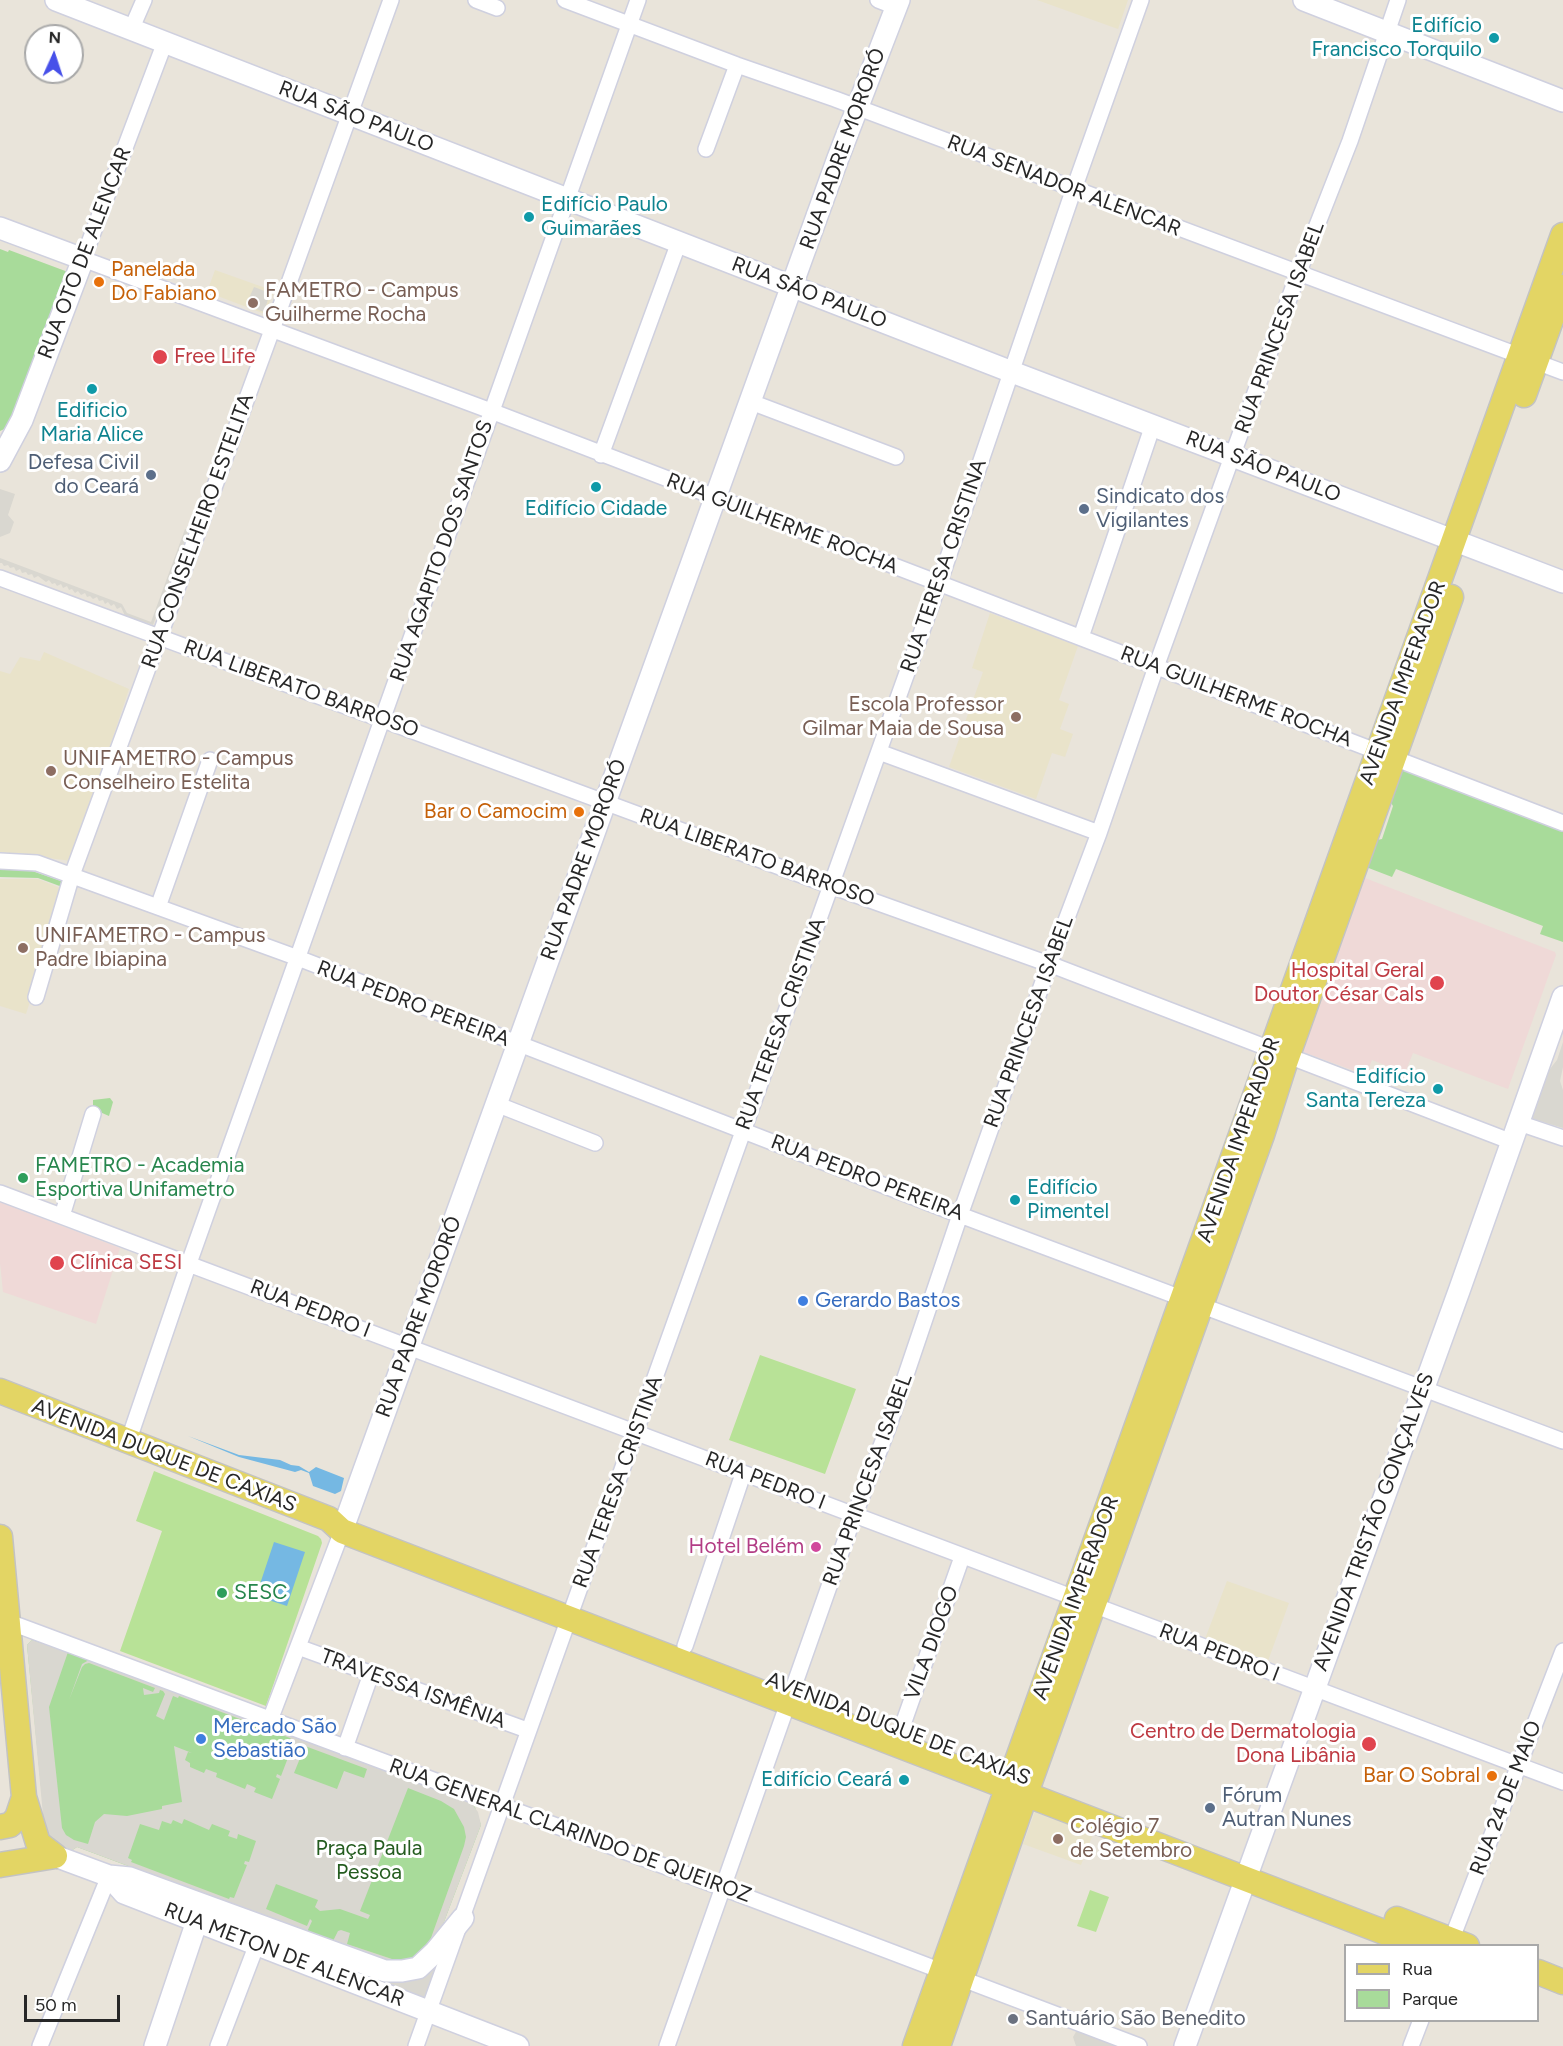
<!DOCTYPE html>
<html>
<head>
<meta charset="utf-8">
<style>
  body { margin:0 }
  #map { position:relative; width:1563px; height:2046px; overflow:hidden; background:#e9e4da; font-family:Figtree,sans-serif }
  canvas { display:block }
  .legend { position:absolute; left:1344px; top:1944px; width:195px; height:78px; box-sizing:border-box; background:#fff; border:2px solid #a9a9a9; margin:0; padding:8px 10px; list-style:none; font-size:18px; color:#272727 }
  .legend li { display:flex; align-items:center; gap:12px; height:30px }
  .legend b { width:30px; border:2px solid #a9a9a9 }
  .north { position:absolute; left:24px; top:24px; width:60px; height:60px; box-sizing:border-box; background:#fff; border:2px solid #a9a9a9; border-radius:50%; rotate:3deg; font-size:16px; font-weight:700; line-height:24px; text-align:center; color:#272727 }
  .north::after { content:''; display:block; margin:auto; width:21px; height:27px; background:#4750e9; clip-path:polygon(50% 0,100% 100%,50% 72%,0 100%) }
  .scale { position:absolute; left:24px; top:1995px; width:96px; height:27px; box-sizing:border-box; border:3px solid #272727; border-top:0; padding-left:8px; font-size:18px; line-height:21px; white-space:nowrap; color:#272727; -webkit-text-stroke:4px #fff; paint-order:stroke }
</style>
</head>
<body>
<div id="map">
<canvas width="1563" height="2046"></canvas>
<ul class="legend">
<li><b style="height:8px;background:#e3d564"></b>Rua</li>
<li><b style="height:16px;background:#a8db9a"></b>Parque</li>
</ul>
<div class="north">N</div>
<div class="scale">50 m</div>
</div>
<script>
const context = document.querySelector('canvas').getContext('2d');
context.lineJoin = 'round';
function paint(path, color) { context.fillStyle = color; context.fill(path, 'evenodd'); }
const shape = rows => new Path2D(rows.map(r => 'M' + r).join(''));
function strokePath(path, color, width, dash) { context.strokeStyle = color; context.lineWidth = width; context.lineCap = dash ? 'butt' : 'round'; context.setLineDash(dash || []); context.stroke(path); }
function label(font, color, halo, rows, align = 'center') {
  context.font = font + ' Figtree,sans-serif'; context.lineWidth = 6; context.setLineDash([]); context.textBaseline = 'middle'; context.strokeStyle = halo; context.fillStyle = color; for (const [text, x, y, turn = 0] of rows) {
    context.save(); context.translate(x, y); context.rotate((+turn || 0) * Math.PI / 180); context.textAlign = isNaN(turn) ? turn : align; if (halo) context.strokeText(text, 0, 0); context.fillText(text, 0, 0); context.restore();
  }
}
paint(shape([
  [1037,0,1128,0,1118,29],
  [215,270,274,291,265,314,207,292],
  [990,613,1078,646,1059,700,1069,704,1060,729,1073,734,1065,757,1052,753,1036,799,949,767,983,672,972,668],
  [44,652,129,689,72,861,0,852,0,671,10,674,20,657,40,661],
  [0,879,38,879,65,890,26,1014,0,1006],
  [1227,1581,1289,1603,1268,1661,1205,1639],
  [1035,1812,1093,1834,1081,1865,1023,1844]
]), '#e9e3ca');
paint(shape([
  [1365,878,1555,952,1556,955,1508,1089,1413,1053,1405,1073,1372,1060,1366,1075,1303,1052],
  [0,1202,120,1248,96,1324,3,1292,0,1263]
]), '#efd9d7');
paint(shape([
  [0,249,8,252,9,250,68,272,13,425,0,431],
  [1403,768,1563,829,1563,942,1540,934,1543,926,1396,869,1392,877,1366,867,1372,841,1382,839,1393,806,1388,798,1397,773],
  [0,869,32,871,67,883,65,888,38,878,0,877],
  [110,1098,113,1102,109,1116,93,1109,93,1100],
  [32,1640,39,1641,465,1799,475,1807,481,1825,434,1948,399,1967,77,1847,71,1851,45,1827,27,1645]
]), '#a8db9a');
paint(shape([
  [760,1355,856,1389,825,1474,729,1440],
  [154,1471,318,1536,321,1539,322,1543,266,1706,120,1651,162,1531,136,1521],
  [1090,1890,1109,1897,1096,1932,1077,1926]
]), '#b8e297');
paint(shape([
  [254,287,270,293,264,312,246,305],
  [0,489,15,494,8,515,14,522,10,533,0,537],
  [185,529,189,530,153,625,125,616,121,607,117,609,114,604,111,606,108,602,105,604,103,600,99,601,97,597,93,599,90,596,87,597,85,593,81,595,78,591,75,593,72,589,69,590,67,586,63,588,61,584,57,586,55,583,52,584,49,580,46,582,38,576,34,578,32,574,28,575,26,572,22,573,20,569,16,571,14,567,10,568,8,565,4,566,2,563,0,563,0,558,122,604,127,613,151,622],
  [1563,1042,1563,1067,1560,1081,1563,1090,1563,1128,1533,1119,1532,1115,1546,1074,1557,1060],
  [32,1640,68,1652,49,1707,62,1828,66,1835,74,1840,88,1844,95,1822,104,1814,127,1816,162,1809,162,1806,182,1802,174,1746,192,1753,188,1752,185,1760,190,1763,190,1767,204,1773,206,1769,214,1772,217,1773,216,1777,245,1789,247,1784,256,1788,254,1792,272,1799,280,1779,276,1777,277,1774,281,1776,294,1742,290,1738,179,1696,178,1698,173,1696,164,1720,156,1716,165,1694,163,1691,160,1690,159,1693,144,1695,143,1688,153,1692,155,1688,89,1663,85,1664,82,1667,69,1700,82,1664,89,1660,470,1801,478,1812,481,1825,434,1948,399,1967,333,1941,338,1931,341,1930,350,1933,347,1944,395,1960,414,1958,427,1949,464,1846,466,1837,464,1827,454,1809,441,1801,408,1788,360,1911,370,1915,368,1919,340,1909,320,1911,315,1907,318,1900,276,1884,266,1909,307,1926,310,1919,312,1921,307,1932,77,1847,71,1851,65,1849,45,1836,27,1645],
  [305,1746,367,1769,364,1778,344,1771,337,1789,294,1773],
  [184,1819,209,1830,212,1824,230,1831,228,1836,237,1839,238,1834,256,1841,249,1862,245,1861,244,1864,247,1865,234,1898,230,1897,229,1899,131,1862,132,1860,128,1858,140,1824,159,1830,162,1821,171,1824,173,1820,182,1824],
  [341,1958,430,1964,436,1971,426,1996,421,1998,339,1965],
  [1077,2030,1119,2046,1076,2046,1073,2037]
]), '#d9d7d0');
paint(shape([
  [188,1436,239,1455,280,1460,291,1465,299,1466,309,1472,316,1467,344,1478,341,1491,335,1494,313,1486,309,1473,301,1470,295,1472,239,1457],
  [274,1542,305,1552,287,1606,256,1596]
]), '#75b8e3');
const street = shape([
  [476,0,497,8],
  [565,0,737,65,835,99,1563,372],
  [878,0,896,7],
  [131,30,144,0],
  [165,42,83,259,491,411,1563,823],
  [706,149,737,65],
  [751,402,896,457],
  [601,455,679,242],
  [0,578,831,886,1057,967,1512,1142],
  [1081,637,1153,425],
  [879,752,1099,833],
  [0,861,37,863,298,958,960,1215,1563,1441],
  [158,907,210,760],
  [36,997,72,875,272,330,391,0],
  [496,1104,595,1143],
  [1519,1123,1563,1138],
  [0,1193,1563,1782],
  [62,1216,93,1114],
  [128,1442,189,1263,638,0],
  [1,1619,723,1888,1139,2046],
  [685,1646,743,1474],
  [298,1647,527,1730],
  [270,1720,342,1531],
  [901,1730,962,1557],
  [345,1748,371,1674],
  [1449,1946,1563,1651],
  [40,2046,109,1876],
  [218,2046,257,1944],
  [416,2046,943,572,1070,200,1141,0],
  [667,2046,850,1527,888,1428,960,1215,1045,976,1099,833,1156,667,1298,274,1350,141,1398,0],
  [1411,2046,1421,2020]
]);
const secondary = shape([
  [56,0,1012,372,1563,582],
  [1304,0,1563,101],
  [0,228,83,259,22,420,0,461],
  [342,1531,838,158,899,0],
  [55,1856,109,1876,124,1893,518,2046],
  [109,1876,130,1878,385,1971,402,1971,418,1968,435,1952,463,1918],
  [155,2046,197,1921],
  [1185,2046,1459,1291,1563,997]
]);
const primary = shape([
  [1524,395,1563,287],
  [0,1391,329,1519,342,1531,1420,1946],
  [0,1537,24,1797,38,1843,55,1856],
  [0,1827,10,1825,17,1818,24,1797],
  [0,1865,55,1856],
  [1397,1919,1467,1946],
  [1538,1972,1563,1982],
  [915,2046,1563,235],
  [938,2046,1026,1793,1262,1135,1284,1066,1451,597]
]);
strokePath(street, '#cfd0df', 18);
strokePath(secondary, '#cfd0df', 24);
strokePath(primary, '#c3c3c3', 27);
strokePath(street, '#fff', 15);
strokePath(secondary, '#fff', 21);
strokePath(primary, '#e3d564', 24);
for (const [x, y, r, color] of [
  [1494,38,6,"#0f9aa8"],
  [529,217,6,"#0f9aa8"],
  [99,282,6,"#e8710a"],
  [253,303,6,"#8d6e63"],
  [160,357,8,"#e0444e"],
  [92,389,6,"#0f9aa8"],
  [151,475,6,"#5c6f8a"],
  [596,487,6,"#0f9aa8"],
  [1084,509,6,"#5c6f8a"],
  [1016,717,6,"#8d6e63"],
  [51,771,6,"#8d6e63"],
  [579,812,6,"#e8710a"],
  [23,948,6,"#8d6e63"],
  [1437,983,8,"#e0444e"],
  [1438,1089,6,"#0f9aa8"],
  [23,1178,6,"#2e9e5b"],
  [1015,1200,6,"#0f9aa8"],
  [57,1263,8,"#e0444e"],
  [803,1301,6,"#3f7fe0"],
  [816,1547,6,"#d1479c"],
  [222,1593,6,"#2e9e5b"],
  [201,1739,6,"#3f7fe0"],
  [1369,1744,8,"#e0444e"],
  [1492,1776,6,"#e8710a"],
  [904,1780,6,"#0f9aa8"],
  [1210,1808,6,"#5c6f8a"],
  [1058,1839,6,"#8d6e63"],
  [1013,2019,6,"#6b7280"]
]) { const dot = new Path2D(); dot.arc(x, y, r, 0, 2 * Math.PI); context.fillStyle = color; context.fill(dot); strokePath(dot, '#fff', 2); }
label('21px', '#0d838f', '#fff', [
  ["Edifício",1482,26],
  ["Francisco Torquilo",1482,50],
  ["Edifício Paulo",541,205,"left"],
  ["Guimarães",541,229,"left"],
  ["Edificio",92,411,"center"],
  ["Maria Alice",92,435,"center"],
  ["Edifício Cidade",596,509,"center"],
  ["Edifício",1426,1077],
  ["Santa Tereza",1426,1101],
  ["Edifício",1027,1188,"left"],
  ["Pimentel",1027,1212,"left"],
  ["Edifício Ceará",892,1780]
], 'right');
label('21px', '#272727', '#fff', [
  ["RUA SÃO PAULO",356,117,21],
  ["RUA PADRE MORORÓ",843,149,-70],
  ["RUA SENADOR ALENCAR",1064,186,21],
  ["RUA OTO DE ALENCAR",85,253,-69],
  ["RUA SÃO PAULO",809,293,21],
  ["RUA PRINCESA ISABEL",1280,328,-70],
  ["RUA SÃO PAULO",1263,467,21],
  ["RUA GUILHERME ROCHA",782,524,21],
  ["RUA CONSELHEIRO ESTELITA",198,531,-70],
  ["RUA AGAPITO DOS SANTOS",442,551,-71],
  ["RUA TERESA CRISTINA",944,566,-71],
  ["AVENIDA IMPERADOR",1403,683,-70],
  ["RUA LIBERATO BARROSO",301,689,20],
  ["RUA GUILHERME ROCHA",1236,697,21],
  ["RUA LIBERATO BARROSO",757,858,20],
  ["RUA PADRE MORORÓ",584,860,-70],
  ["RUA PEDRO PEREIRA",413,1004,21],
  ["RUA PRINCESA ISABEL",1029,1022,-70],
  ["RUA TERESA CRISTINA",781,1024,-70],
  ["AVENIDA IMPERADOR",1239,1140,-71],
  ["RUA PEDRO PEREIRA",867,1178,21],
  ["RUA PEDRO I",310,1309,21],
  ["RUA PADRE MORORÓ",419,1317,-70],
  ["AVENIDA DUQUE DE CAXIAS",164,1456,21],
  ["RUA PRINCESA ISABEL",868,1480,-70],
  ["RUA PEDRO I",765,1481,21],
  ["RUA TERESA CRISTINA",618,1482,-70],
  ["AVENIDA TRISTÃO GONÇALVES",1374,1522,-70],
  ["AVENIDA IMPERADOR",1076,1598,-70],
  ["VILA DIOGO",932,1643,-70],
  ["RUA PEDRO I",1219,1653,21],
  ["TRAVESSA ISMÊNIA",413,1689,20],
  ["AVENIDA DUQUE DE CAXIAS",898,1729,21],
  ["RUA 24 DE MAIO",1506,1798,-69],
  ["RUA GENERAL CLARINDO DE QUEIROZ",570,1831,20],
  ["RUA METON DE ALENCAR",284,1955,21]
]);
label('21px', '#c56008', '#fff', [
  ["Panelada",111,270,"left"],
  ["Do Fabiano",111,294,"left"],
  ["Bar o Camocim",567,812],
  ["Bar O Sobral",1480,1776]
], 'right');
label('21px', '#785e54', '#fff', [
  ["FAMETRO - Campus",265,291],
  ["Guilherme Rocha",265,315],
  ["Escola Professor",1004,705,"right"],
  ["Gilmar Maia de Sousa",1004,729,"right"],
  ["UNIFAMETRO - Campus",63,759],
  ["Conselheiro Estelita",63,783],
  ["UNIFAMETRO - Campus",35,936],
  ["Padre Ibiapina",35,960],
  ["Colégio 7",1070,1827],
  ["de Setembro",1070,1851]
], 'left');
label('21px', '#be3a42', '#fff', [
  ["Free Life",174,357],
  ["Hospital Geral",1424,971,"right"],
  ["Doutor César Cals",1424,995,"right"],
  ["Clínica SESI",70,1263],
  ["Centro de Dermatologia",1356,1732,"right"],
  ["Dona Libânia",1356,1756,"right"]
], 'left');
label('21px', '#4e5e75', '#fff', [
  ["Defesa Civil",139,463,"right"],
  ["do Ceará",139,487,"right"],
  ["Sindicato dos",1096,497],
  ["Vigilantes",1096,521],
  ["Fórum",1222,1796],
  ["Autran Nunes",1222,1820]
], 'left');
label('21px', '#27864d', '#fff', [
  ["FAMETRO - Academia",35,1166],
  ["Esportiva Unifametro",35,1190],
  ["SESC",234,1593]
], 'left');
label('21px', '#366cbe', '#fff', [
  ["Gerardo Bastos",815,1301],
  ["Mercado São",213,1727],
  ["Sebastião",213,1751]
], 'left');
label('21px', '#b23c85', '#fff', [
  ["Hotel Belém",804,1547]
], 'right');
label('21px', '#245c1f', '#fff', [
  ["Praça Paula",369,1849],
  ["Pessoa",369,1873]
]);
label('21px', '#5b616d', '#fff', [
  ["Santuário São Benedito",1025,2019]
], 'left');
</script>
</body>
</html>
